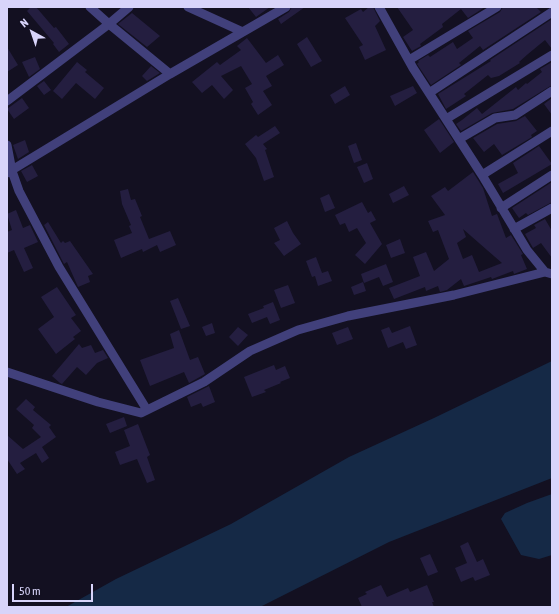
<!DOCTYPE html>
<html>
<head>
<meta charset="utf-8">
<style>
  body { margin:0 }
  #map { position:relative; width:559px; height:614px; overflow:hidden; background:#131021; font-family:"Asap Condensed",sans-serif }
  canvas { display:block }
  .frame { position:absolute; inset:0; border:8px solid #d8d4fa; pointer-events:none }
  .north { position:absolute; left:12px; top:12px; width:40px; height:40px; -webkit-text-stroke:3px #131021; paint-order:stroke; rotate:320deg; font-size:11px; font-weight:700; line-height:16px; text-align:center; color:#d8d4fa }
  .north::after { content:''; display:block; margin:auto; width:14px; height:18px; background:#d8d4fa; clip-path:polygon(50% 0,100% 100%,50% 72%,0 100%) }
  .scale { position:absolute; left:12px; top:584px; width:81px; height:18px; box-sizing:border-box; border:2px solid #d8d4fa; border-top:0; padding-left:5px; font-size:12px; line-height:14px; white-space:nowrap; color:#d8d4fa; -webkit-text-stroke:3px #131021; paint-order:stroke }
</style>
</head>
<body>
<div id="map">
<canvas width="559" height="614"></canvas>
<div class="frame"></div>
<div class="north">N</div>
<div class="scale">50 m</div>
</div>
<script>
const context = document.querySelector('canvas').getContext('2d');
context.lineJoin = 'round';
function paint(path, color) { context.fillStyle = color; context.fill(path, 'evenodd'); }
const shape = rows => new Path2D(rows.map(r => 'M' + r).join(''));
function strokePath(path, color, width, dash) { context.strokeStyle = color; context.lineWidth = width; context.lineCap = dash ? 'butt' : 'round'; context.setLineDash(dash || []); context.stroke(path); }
paint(shape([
  [552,361,552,478,389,542,260,607,66,607,116,579,231,524,349,457,434,418],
  [552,494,552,555,539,559,521,555,501,519,505,513,527,503]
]), '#152946');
paint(shape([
  [31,7,36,7,54,28,56,27,69,44,59,52,53,44,54,43,27,11],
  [248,7,270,7,256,17],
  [292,7,305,7,281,24,278,19,289,12],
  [369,7,373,7,380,21,375,26,386,50,365,60,359,47,363,45,345,18,361,9,363,12],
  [397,7,485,7,468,18,461,9,442,24,443,27,420,44,421,46,412,51,403,37,413,30],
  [503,7,536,7,541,12,483,50,480,46,459,63,461,65,431,85,417,64,419,62,418,61,428,55,430,57,453,42,457,49,473,38,468,31,500,12],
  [132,13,160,36,147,47,118,24],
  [552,19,552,49,545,40,528,54,519,62,520,63,499,76,491,78,488,75,464,94,466,96,446,109,438,94,491,61,490,60],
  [307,37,322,61,311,67,297,44],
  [247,38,266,63,278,55,284,65,266,76,272,86,263,91,272,105,258,115,251,104,253,102,245,88,252,84,241,66,221,76,233,90,224,99,212,85,202,93,192,82,217,62,220,65,241,50,237,46],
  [7,47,18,65,7,72],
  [35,57,40,69,29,77,22,62],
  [77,62,87,70,85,72,104,88,95,99,76,83,62,99,53,91],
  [552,62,552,85,513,109,492,113,461,131,456,124,462,120,477,108,482,114,516,87,518,90,526,83,527,84,542,72,540,69],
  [151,66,160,73,147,81,142,76],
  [44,81,51,90,44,95,37,86],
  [345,86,350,95,335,104,330,95],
  [413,86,417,93,395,106,390,96],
  [22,98,29,108,14,119,7,109],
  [552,98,552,115,544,104],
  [525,116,537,131,531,135,532,137,502,155,494,144,484,152,473,138,497,124,516,121],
  [439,119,454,142,440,153,424,130],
  [275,126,280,133,263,144,267,149,265,150,274,177,264,181,256,158,245,144,256,135,258,137],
  [25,140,29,152,18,159,13,145],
  [356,143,362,160,354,163,348,146],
  [539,146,552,164,503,193,498,184,518,173,513,163],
  [367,163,373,179,364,183,357,167],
  [32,165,38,176,27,182,21,171],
  [473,172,483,188,492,216,497,214,506,238,511,235,523,254,521,255,527,269,514,274,513,271,492,279,491,277,464,286,461,279,447,290,440,292,438,286,426,291,425,287,394,299,389,288,420,276,413,257,426,252,434,271,449,259,438,230,433,232,428,221,445,215,431,196,445,187,448,191],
  [463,229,487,250,502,263,479,272,472,255,463,259,457,243,466,237],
  [552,182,552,202,528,215,526,213,519,218,512,208],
  [404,186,409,195,393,203,389,194],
  [128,189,131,200,135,199,142,216,140,217,149,239,170,231,176,245,160,252,157,245,143,252,142,249,121,258,114,240,132,233,129,226,131,225,122,204,120,191],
  [329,194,335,208,325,212,320,198],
  [362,202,368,213,371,211,376,220,370,223,382,244,365,264,355,255,366,243,357,228,349,232,345,223,340,225,335,215],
  [16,210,23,228,30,225,38,242,24,248,33,268,24,272,14,250,7,253,7,232,12,230,7,214],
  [545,219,552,231,552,258,541,243,533,248,525,234,536,228,534,225],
  [287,221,293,233,301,244,284,256,274,243,280,240,274,228],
  [48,222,61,243,63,241,65,243,70,241,93,274,88,276,90,282,78,287,67,262,64,264,44,225],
  [400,239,405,253,391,258,386,245],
  [316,257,322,273,328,271,332,281,318,286,315,276,312,277,306,261],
  [386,264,393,282,383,286,379,277,364,283,361,274],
  [363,282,366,291,354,295,351,287],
  [288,285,295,303,281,308,274,290],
  [57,287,76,315,71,318,81,331,73,337,75,339,56,354,38,329,54,317,41,297],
  [178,298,190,326,181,329,170,301],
  [273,302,280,320,270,324,267,317,252,323,248,314,264,308,263,306],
  [212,323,215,333,206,336,202,327],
  [410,326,417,345,406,349,403,342,388,348,381,330,389,327,392,333],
  [238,327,248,335,238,346,229,337],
  [348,327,353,339,337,345,332,333],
  [179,330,190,360,198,357,205,374,189,383,184,372,150,386,140,360,174,348,170,334],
  [79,344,82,348,91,345,95,353,103,350,108,358,97,363,86,375,77,367,62,384,60,383,52,376],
  [274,365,276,370,285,366,290,378,280,382,281,383,264,390,266,392,252,397,244,377],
  [209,386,215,402,203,407,201,403,191,407,187,397],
  [26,399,35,407,33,410,51,425,49,427,56,437,42,447,49,458,42,463,36,453,20,463,25,469,17,474,7,459,7,435,23,449,41,437,32,428,34,425,16,409],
  [124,417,127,426,110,433,106,424],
  [138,424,150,455,147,457,155,480,147,483,137,459,120,465,115,452,130,446,124,430],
  [468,542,477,562,483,559,490,575,475,581,473,577,461,582,455,568,467,563,460,546],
  [430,554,438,572,428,576,420,558],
  [381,585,387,597,408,588,410,592,427,585,434,602,432,602,434,607,362,607,358,598,367,594,365,592]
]), '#241e40');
strokePath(shape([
  [90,7,109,24,170,74,286,7],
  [188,7,243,32],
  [379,7,413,68,482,175,527,250,545,272,552,274],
  [409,60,497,7],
  [429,93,552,12],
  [7,101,109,24,129,7],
  [446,119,552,55],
  [459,139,495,118,515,115,552,91],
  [7,145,12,171,19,191,59,267,147,410],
  [7,173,170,74],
  [482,175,552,131],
  [501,208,552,175],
  [514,229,552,208],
  [7,372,98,402,141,413,204,382,250,351,298,330,348,316,454,295,545,272]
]), '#41407b', 9);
</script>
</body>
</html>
